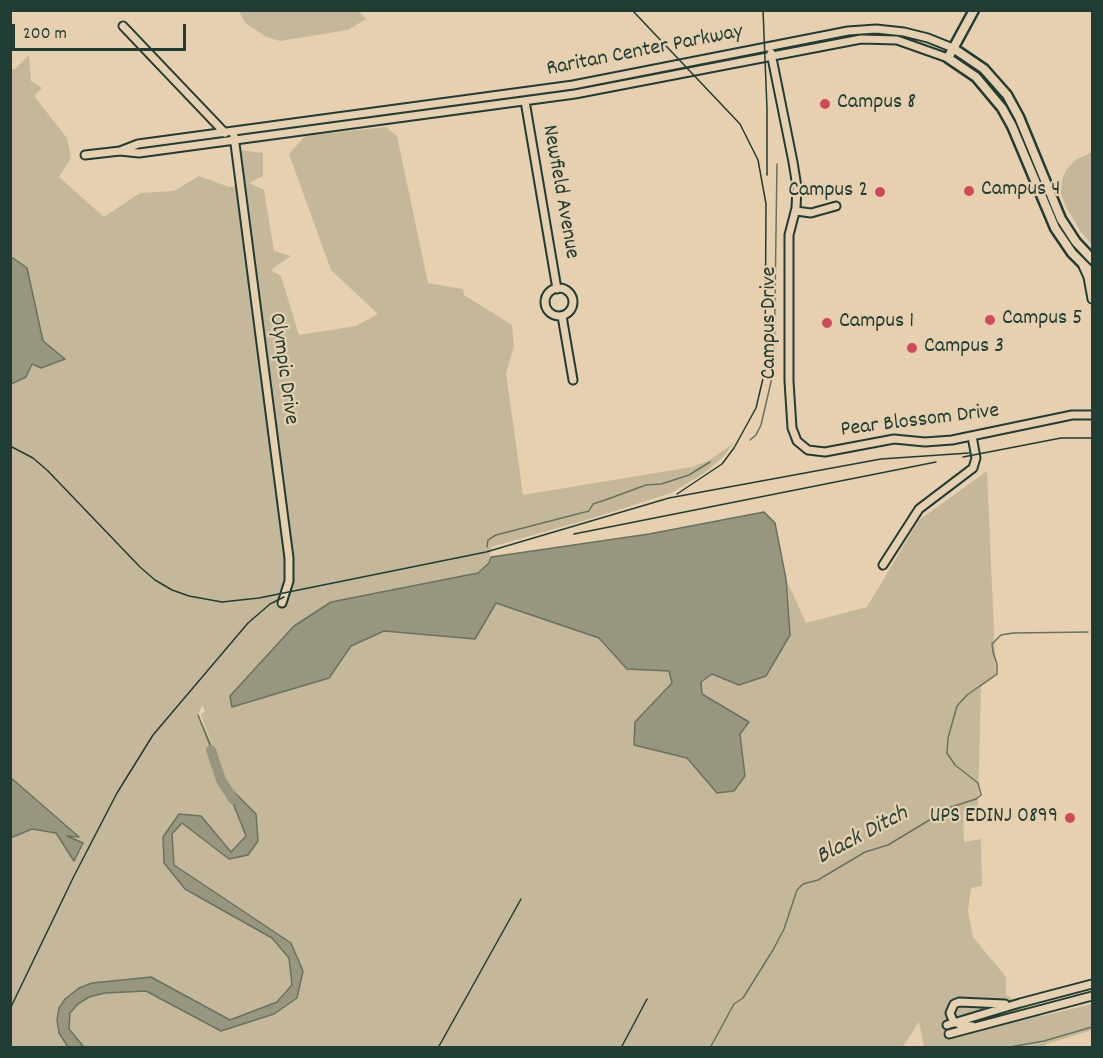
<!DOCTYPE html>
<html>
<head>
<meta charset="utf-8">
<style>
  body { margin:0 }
  #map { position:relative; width:1103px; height:1058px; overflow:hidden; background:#e6d0af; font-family:Dekko,sans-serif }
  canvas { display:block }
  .frame { position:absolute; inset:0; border:12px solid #1f3d34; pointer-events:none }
  .scale { position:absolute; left:12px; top:24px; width:174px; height:27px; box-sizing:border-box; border:3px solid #1f3d34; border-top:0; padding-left:8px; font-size:18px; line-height:21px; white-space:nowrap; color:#1f3d34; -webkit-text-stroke:4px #e6d0af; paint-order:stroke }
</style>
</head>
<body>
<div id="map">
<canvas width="1103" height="1058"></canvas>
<div class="frame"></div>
<div class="scale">200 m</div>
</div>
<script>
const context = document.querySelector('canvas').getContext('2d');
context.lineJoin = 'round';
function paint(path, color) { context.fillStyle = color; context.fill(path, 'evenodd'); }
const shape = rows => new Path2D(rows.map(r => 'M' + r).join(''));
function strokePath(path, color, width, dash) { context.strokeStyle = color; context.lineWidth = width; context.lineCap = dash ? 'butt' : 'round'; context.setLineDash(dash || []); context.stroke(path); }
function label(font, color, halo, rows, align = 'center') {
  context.font = font + ' Dekko,sans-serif'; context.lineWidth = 4.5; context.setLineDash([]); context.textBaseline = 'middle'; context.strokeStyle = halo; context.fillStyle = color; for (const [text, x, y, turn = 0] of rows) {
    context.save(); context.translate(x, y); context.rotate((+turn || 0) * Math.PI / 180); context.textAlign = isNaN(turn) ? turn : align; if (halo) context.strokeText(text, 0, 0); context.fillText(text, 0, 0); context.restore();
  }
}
paint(shape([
  [239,11,358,11,366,19,348,30,280,41,265,36,245,23],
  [29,55,31,81,42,88,34,96,67,138,71,158,59,177,104,217,140,193,174,191,199,176,229,187,237,186,233,149,263,153,263,176,249,183,264,190,274,251,291,256,271,270,281,276,299,335,356,326,378,314,331,270,289,154,305,136,386,127,397,136,428,283,463,289,464,295,512,325,514,346,506,373,523,495,692,467,708,461,734,443,722,458,703,474,671,493,593,518,491,547,489,563,478,573,331,602,329,678,351,646,384,631,475,639,496,603,599,638,627,669,670,671,672,683,635,722,634,745,687,758,717,793,745,776,740,734,749,722,702,694,701,682,712,674,739,685,790,635,786,579,806,623,867,607,919,520,987,471,996,676,981,687,978,807,963,811,964,842,981,839,982,886,971,888,968,911,973,937,1006,977,1006,995,1042,1016,1092,1004,1092,1030,1047,1044,1043,1048,924,1047,919,1022,902,1048,84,1047,69,1029,70,1014,78,1004,89,997,105,993,146,991,221,1031,297,998,291,943,174,865,172,834,182,823,229,859,248,855,256,814,228,786,201,715,205,711,202,705,198,716,246,836,231,852,201,816,179,814,163,837,164,863,186,889,271,938,289,958,292,985,277,1002,230,1020,151,977,92,983,79,988,65,999,57,1020,59,1033,68,1047,11,1047,11,836,14,837,32,829,78,837,11,777,11,384,26,377,43,341,27,268,13,258,11,258,11,69,15,69],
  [1092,152,1092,245,1081,232,1065,205,1061,193,1062,180,1066,170,1075,160]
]), '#c5b89a');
const water = shape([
  [10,258,13,258,27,268,43,341,65,359,41,368,32,364,26,377,11,384,10,258],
  [764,512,775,523,786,579,790,635,766,676,739,685,712,674,701,682,702,694,749,722,740,734,745,776,734,791,717,793,687,758,634,745,635,722,672,683,669,671,627,669,599,638,496,603,475,639,384,631,351,646,329,678,232,707,230,696,294,626,331,602,478,573,489,563,491,557,649,534,764,512],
  [198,715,228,786,256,814,258,841,248,855,229,859,182,823,172,834,174,865,291,943,303,971,297,998,274,1014,221,1031,146,991,105,993,89,997,78,1004,70,1013,69,1029,84,1047,68,1047,59,1033,57,1020,59,1008,65,999,79,988,92,983,151,977,230,1020,277,1002,292,985,289,958,272,938,185,889,164,863,163,837,179,814,201,816,231,852,246,836,198,715],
  [10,777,79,837,67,836,83,843,74,861,56,833,32,829,13,837,11,836,10,777]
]);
paint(water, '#98967f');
strokePath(water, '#687261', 1.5);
strokePath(shape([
  [750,440,756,435,761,425,774,369,777,164],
  [487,547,488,540,496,535,589,511,593,504,608,499,646,485,661,484,689,475,710,462],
  [710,1048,734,1004,743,998,773,950,784,929,797,890,803,884,818,880,865,852,888,845,951,807,976,799,981,795,978,783,955,765,947,753,948,738,957,706,967,695,997,674,997,664,993,652,992,644,1001,635,1013,633,1088,632],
  [1004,1048,1044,1041,1092,1027]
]), '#687261', 1.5);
strokePath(shape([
  [211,750,221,780,233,799]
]), '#98967f', 10);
const minor = shape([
  [123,26,225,133],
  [771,53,793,162,797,187,796,208,789,235,789,381,792,428,797,441,808,450,825,452,894,439,925,442,952,440,1072,415,1092,415],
  [525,101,557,289],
  [234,136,289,558,289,581,282,603],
  [120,151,139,153,575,94,861,39,897,40,948,58],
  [85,155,120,151,138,144,573,85,848,31,876,29,904,32,928,38,953,48],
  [796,211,811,213,836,206],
  [1083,266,1088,277,1092,299],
  '545 302a14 14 0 1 1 28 0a14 14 0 1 1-28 0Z',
  [562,316,573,380],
  [883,565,919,509,973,468,976,458,972,436],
  [947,1025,1020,1003,1092,984],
  [972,1026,960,1025,953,1021,950,1013,954,1004,959,1002,1005,1004],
  [949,1034,1092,996]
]);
const tertiary = shape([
  [974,10,948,58,976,77,1002,108,1012,126,1055,228,1072,253,1092,273],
  [953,48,984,69,1007,95,1019,117,1061,219,1076,242,1092,259]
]);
strokePath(minor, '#1f3d34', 11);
strokePath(tertiary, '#1f3d34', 13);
strokePath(minor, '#e6d0af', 7);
strokePath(tertiary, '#e6d0af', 8);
strokePath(shape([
  [632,10,740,124,758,160,766,204,765,370,756,408,734,448,722,464,677,494],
  [763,10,767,109,767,175],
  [10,446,33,458,48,471,140,567,155,580,172,590,189,596,222,602,259,598,486,552,669,498,881,459,969,453],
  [963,457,1061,438,1092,438],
  [574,534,936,462],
  [10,1009,74,876,117,793,153,735,248,623,270,604,284,597],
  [438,1048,521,899],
  [621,1048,647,999]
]), '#1f3d34', 1.5);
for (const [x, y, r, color] of [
  [825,104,6,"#d1495b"],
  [969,191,6,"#d1495b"],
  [880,192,6,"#d1495b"],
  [990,320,6,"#d1495b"],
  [827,323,6,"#d1495b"],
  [912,348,6,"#d1495b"],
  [1070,818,6,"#d1495b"]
]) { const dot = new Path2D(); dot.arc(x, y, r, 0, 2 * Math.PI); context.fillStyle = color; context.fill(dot); strokePath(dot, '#e6d0af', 2); }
label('22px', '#1f3d34', '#e6d0af', [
  ["Raritan Center Parkway",645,52,-11],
  ["Newfield Avenue",559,192,80],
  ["Campus Drive",771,323,-90],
  ["Olympic Drive",282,369,82],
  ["Pear Blossom Drive",920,422,-7]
]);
label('22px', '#1f3d34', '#e6d0af', [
  ["Campus 8",837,104],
  ["Campus 4",981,191],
  ["Campus 2",868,192,"right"],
  ["Campus 5",1002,320],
  ["Campus 1",839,323],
  ["Campus 3",924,348],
  ["UPS EDINJ 0899",1058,818,"right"]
], 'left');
label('italic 24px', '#2b463c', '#e6d0af', [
  ["Black Ditch",863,837,-28]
]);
</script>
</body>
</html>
